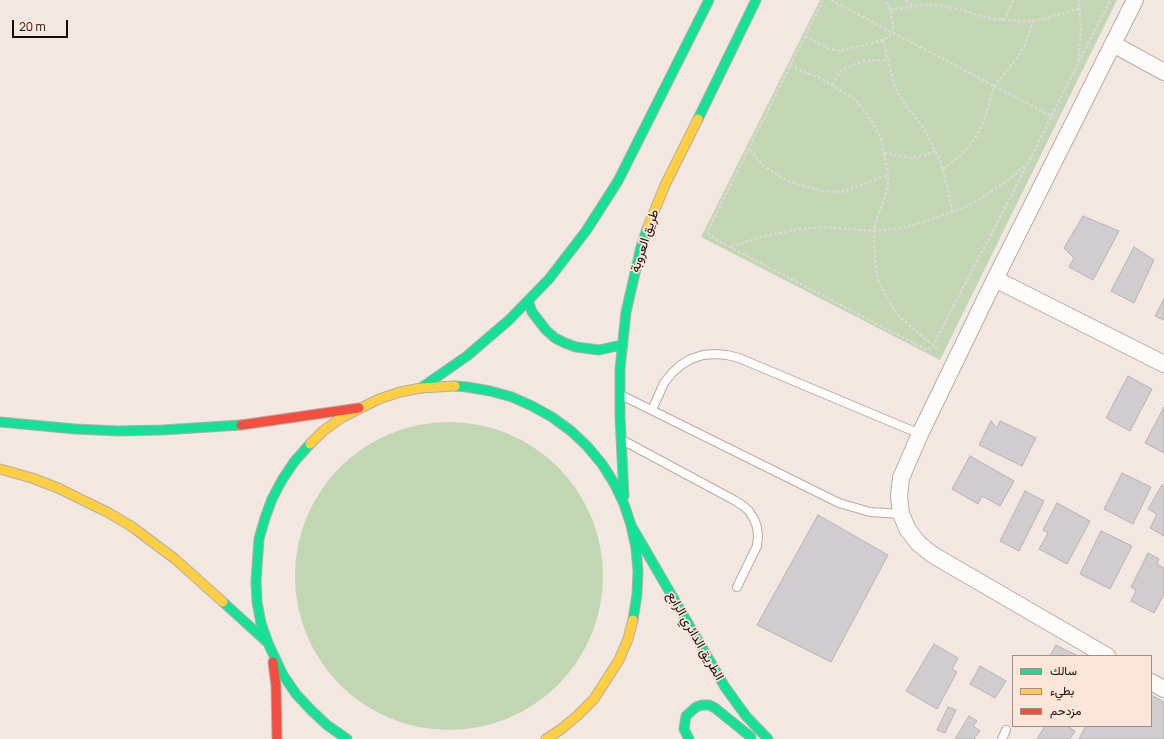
<!DOCTYPE html>
<html>
<head>
<meta charset="utf-8">
<style>
  body { margin:0 }
  #map { position:relative; width:1164px; height:739px; overflow:hidden; background:#f3e8e1; font-family:Manrope,Vazirmatn,sans-serif }
  canvas { display:block }
  .legend { position:absolute; left:1012px; top:655px; width:140px; height:72px; box-sizing:border-box; background:#fbe6d9; border:1px solid #9f8e84; margin:0; padding:5px 7px; list-style:none; font-size:12px; color:#160b05 }
  .legend li { display:flex; align-items:center; gap:8px; height:20px }
  .legend b { width:20px; border:1px solid #9f8e84 }
  .scale { position:absolute; left:12px; top:20px; width:56px; height:18px; box-sizing:border-box; border:2px solid #160b05; border-top:0; padding-left:5px; font-size:12px; line-height:14px; white-space:nowrap; color:#160b05; -webkit-text-stroke:3px #fbe6d9; paint-order:stroke }
</style>
</head>
<body>
<div id="map">
<canvas width="1164" height="739"></canvas>
<ul class="legend">
<li><b style="height:5px;background:#16e098"></b>سالك</li>
<li><b style="height:5px;background:#ffcf43"></b>بطيء</li>
<li><b style="height:5px;background:#f24e42"></b>مزدحم</li>
</ul>
<div class="scale">20 m</div>
</div>
<script>
const context = document.querySelector('canvas').getContext('2d');
context.lineJoin = 'round';
function paint(path, color) { context.fillStyle = color; context.fill(path, 'evenodd'); }
const shape = rows => new Path2D(rows.map(r => 'M' + r).join(''));
function strokePath(path, color, width, dash) { context.strokeStyle = color; context.lineWidth = width; context.lineCap = dash ? 'butt' : 'round'; context.setLineDash(dash || []); context.stroke(path); }
function label(font, color, halo, rows, align = 'center') {
  context.font = font + ' Manrope,Vazirmatn,sans-serif'; context.lineWidth = 3.5; context.setLineDash([]); context.textBaseline = 'middle'; context.strokeStyle = halo; context.fillStyle = color; for (const [text, x, y, turn = 0] of rows) {
    context.save(); context.translate(x, y); context.rotate((+turn || 0) * Math.PI / 180); context.textAlign = isNaN(turn) ? turn : align; if (halo) context.strokeText(text, 0, 0); context.fillText(text, 0, 0); context.restore();
  }
}
paint(shape([
  [820,0,1117,0,940,360,701,237],
  '295 576a154 154 0 1 1 308 0a154 154 0 1 1-308 0Z'
]), '#c3d6b3');
const building = shape([
  [1083,216,1119,231,1093,280,1069,267,1074,258,1064,248,1083,216],
  [1134,247,1154,260,1134,303,1111,291,1134,247],
  [1164,299,1164,320,1155,316,1164,299],
  [1128,376,1152,389,1130,431,1106,418,1128,376],
  [1164,407,1164,453,1145,443,1164,407],
  [991,421,997,428,1000,421,1036,438,1022,466,979,445,991,421],
  [970,456,1014,481,1000,506,982,496,978,504,952,489,970,456],
  [1122,473,1151,487,1133,524,1104,509,1122,473],
  [1162,485,1164,487,1164,536,1150,528,1157,514,1148,509,1162,485],
  [1025,491,1044,501,1019,551,1000,541,1025,491],
  [1057,503,1090,521,1067,564,1039,549,1048,533,1043,530,1057,503],
  [818,515,888,555,831,662,757,625,818,515],
  [1101,531,1132,546,1110,589,1080,574,1101,531],
  [1148,553,1159,559,1157,564,1164,568,1164,594,1154,613,1131,601,1136,590,1131,587,1148,553],
  [934,644,958,658,952,669,957,672,937,709,906,691,934,644],
  [1056,645,1078,656,1050,656,1056,645],
  [980,666,1006,681,995,698,970,684,980,666],
  [1151,695,1164,702,1164,739,1079,739,1086,726,1151,726,1151,695],
  [948,707,956,710,945,733,937,730,948,707],
  [969,716,977,721,973,726,980,731,974,739,955,739,969,716],
  [1045,726,1067,726,1075,731,1070,739,1037,739,1045,726]
]);
paint(building, '#d1cccf');
strokePath(building, '#b8b2b5', 1);
const lane = shape([
  [621,395,839,503,870,512,901,514],
  [652,410,664,383,672,373,681,365,691,359,703,355,715,354,727,355,739,358,920,434],
  [624,441,734,500,742,505,749,511,754,519,757,527,758,536,757,546,737,587],
  [1002,739,1006,730]
]);
const street = shape([
  [1113,44,1164,72],
  [995,279,1164,364],
  [1107,656,933,555,919,544,908,530,901,514,899,496,901,478,920,434,995,279,1135,0],
  [1151,682,1164,689]
]);
const fast = shape([
  [698,119,756,0],
  [528,301,532,312,546,330,555,338,565,343,576,347,599,350,622,345],
  [455,386,467,387,490,391,512,397,532,406,552,417,571,431,587,446,602,464,614,483,624,504,631,525,636,548,638,571,637,594,633,620],
  [421,388,467,356,509,320,549,279,586,231,618,181,709,0],
  [0,422,75,429,119,431,162,430,241,425],
  [310,444,294,462,282,480,272,499,265,518,259,539,256,581,257,602,261,623,268,643,283,675,296,694,311,710,327,725,347,739],
  [624,496,620,417,620,369,626,312,641,247,647,229],
  [632,527,725,687,746,716,768,739],
  [223,602,268,643],
  [689,739,684,729,686,716,696,707,702,705,709,705,715,708,751,737]
]);
const slow = shape([
  [647,229,665,185,698,119],
  [310,444,323,431,341,418,379,399,400,392,421,388,455,386],
  [0,469,32,478,58,488,107,512,131,526,175,559,223,602],
  [546,739,560,730,577,716,594,699,619,660,628,639,633,620]
]);
const jam = shape([
  [241,425,359,408],
  [273,662,276,686,277,739]
]);
strokePath(lane, '#b7aca5', 10);
strokePath(street, '#b7aca5', 18);
strokePath(fast, '#b7aca5', 11);
strokePath(slow, '#b7aca5', 11);
strokePath(jam, '#b7aca5', 11);
strokePath(shape([
  [823,0,709,228,708,233,712,237,730,247,927,350,933,346,1028,163,1110,0],
  [831,0,1057,119],
  [906,0,914,6],
  [890,10,923,5,938,5,957,9,993,19,1021,21,1033,21,1047,18,1080,8],
  [1002,20,1007,14,1013,0],
  [805,36,829,49,840,51,883,40,894,33,890,10,886,0],
  [883,40,895,87,904,103,923,127,939,158,947,185,952,213],
  [1078,61,1081,30,1079,0],
  [790,66,822,79,856,100,867,114,875,127,881,139,888,175,888,186,885,197,877,217,874,231,875,262,877,276,882,289,895,311,903,320,940,351],
  [833,85,839,73,845,68,864,61,888,60],
  [749,150,765,167,781,177,788,181,822,191,842,192,888,175],
  [884,153,909,158,926,155,936,150],
  [943,169,955,160,966,150,975,139,985,118,994,86,1018,57,1025,45,1033,21],
  [731,247,761,237,799,229,826,227,874,231,902,228,921,223,961,209,980,199,1012,177,1026,165]
]), '#dbd8d6', 2.5, [3, 2]);
strokePath(lane, '#fdfcfa', 8);
strokePath(street, '#fdfcfa', 16);
strokePath(fast, '#16e098', 9);
strokePath(slow, '#ffcf43', 9);
strokePath(jam, '#f24e42', 9);
label('13px', '#160b05', '#fbe6d9', [
  ["طريق العروبة",645,241,-72],
  ["الطريق الدائري الرابع",695,636,60]
]);
</script>
</body>
</html>
